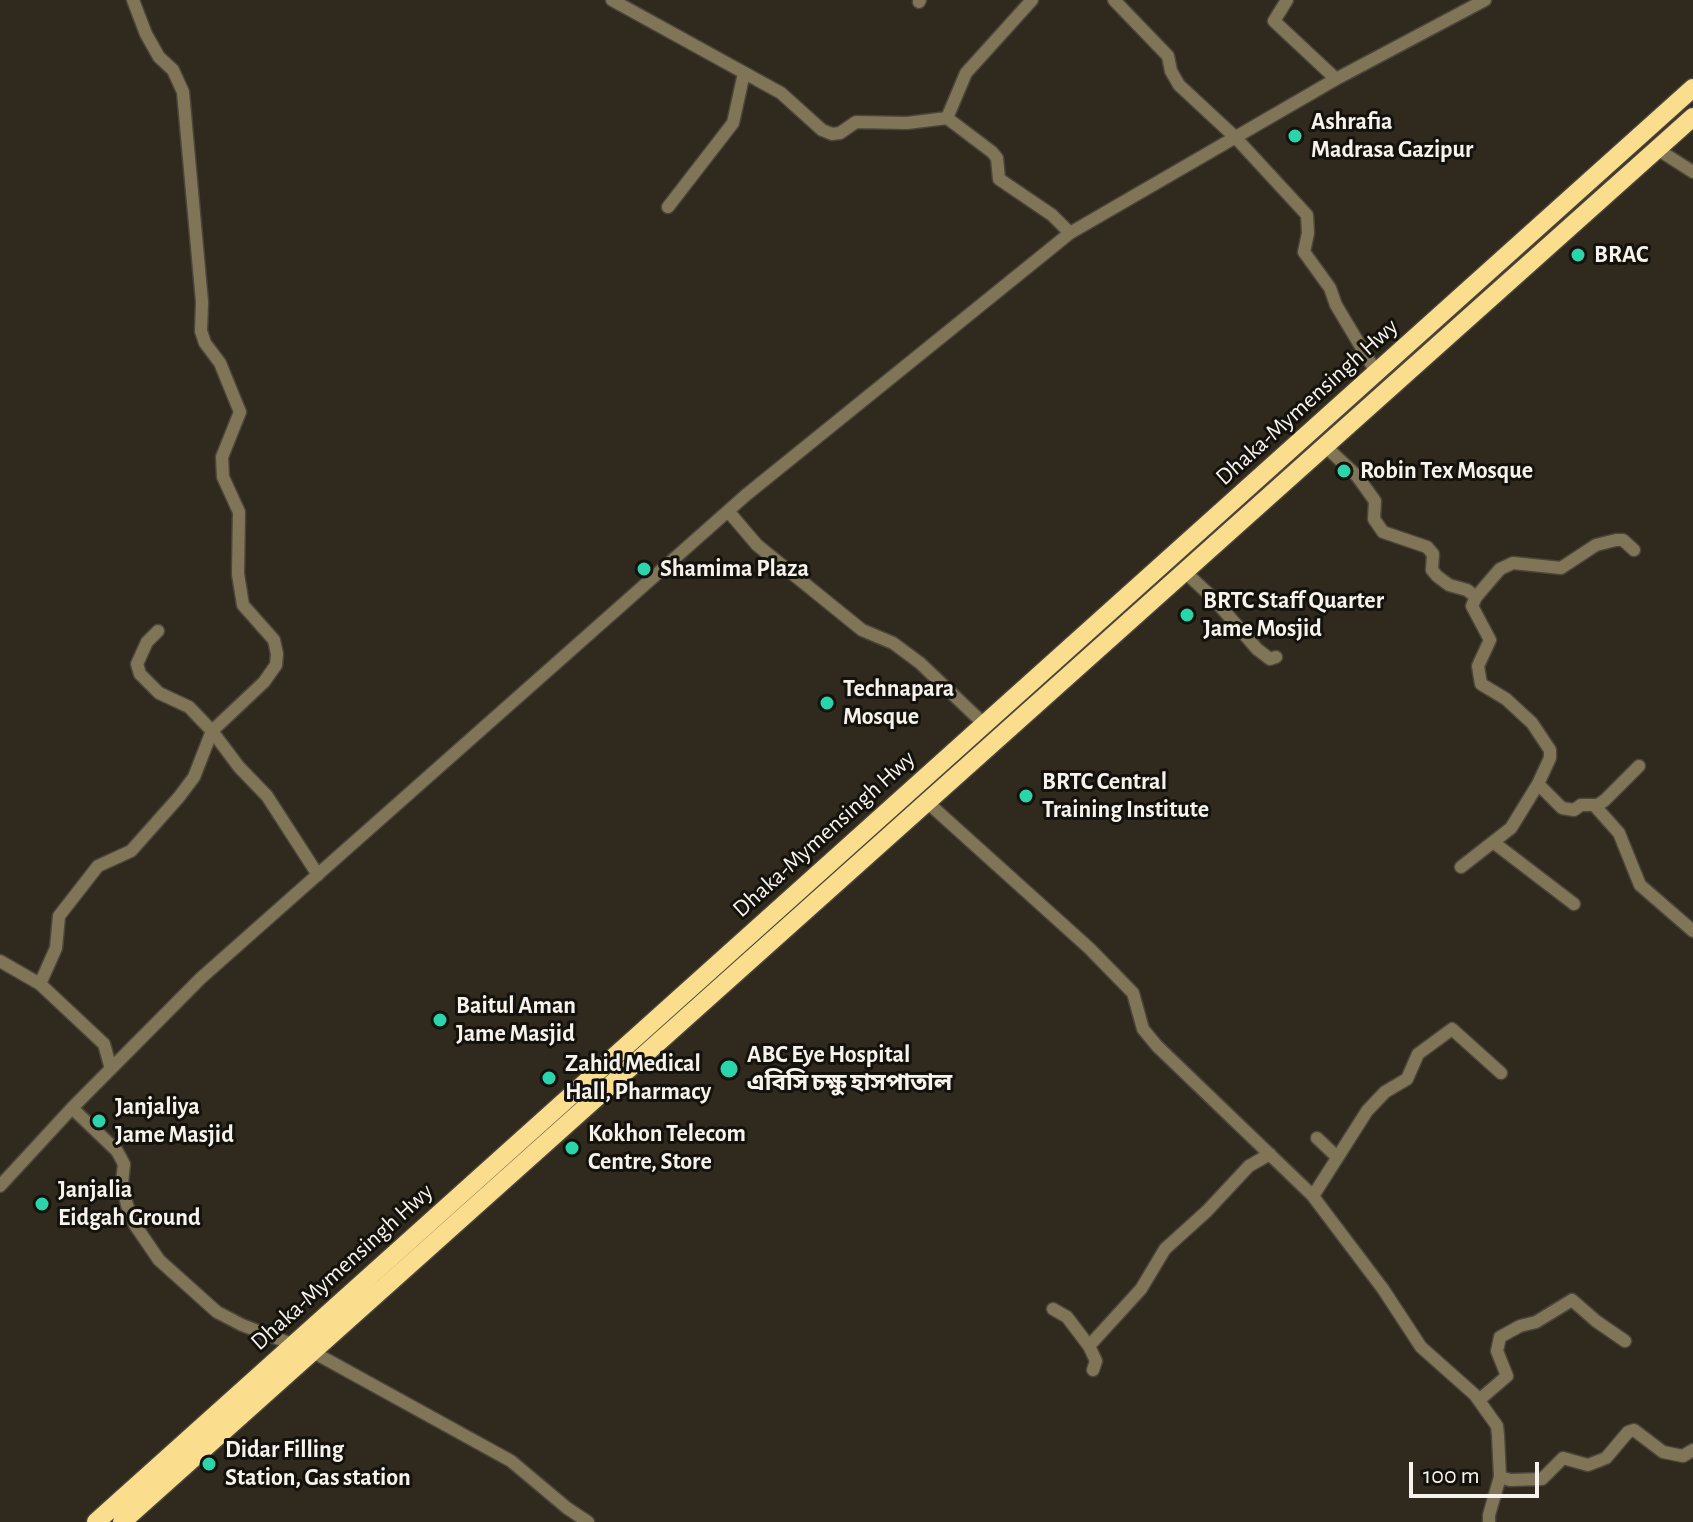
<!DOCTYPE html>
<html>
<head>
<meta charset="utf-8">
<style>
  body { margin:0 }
  #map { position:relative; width:1693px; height:1522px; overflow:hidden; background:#2f291e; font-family:"Alegreya Sans",sans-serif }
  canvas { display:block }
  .scale { position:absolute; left:1409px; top:1462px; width:130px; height:36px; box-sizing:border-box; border:4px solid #f7f3ec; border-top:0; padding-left:10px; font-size:24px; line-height:28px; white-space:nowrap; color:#f7f3ec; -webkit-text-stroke:6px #14120d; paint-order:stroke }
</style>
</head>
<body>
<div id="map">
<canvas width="1693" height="1522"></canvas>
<div class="scale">100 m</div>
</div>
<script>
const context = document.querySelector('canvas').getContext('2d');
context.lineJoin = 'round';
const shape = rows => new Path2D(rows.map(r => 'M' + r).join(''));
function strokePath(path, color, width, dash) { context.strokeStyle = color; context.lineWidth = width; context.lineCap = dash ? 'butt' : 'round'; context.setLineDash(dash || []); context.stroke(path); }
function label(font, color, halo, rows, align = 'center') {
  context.font = font + ' "Alegreya Sans","Noto Sans Bengali",sans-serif'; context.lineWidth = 6; context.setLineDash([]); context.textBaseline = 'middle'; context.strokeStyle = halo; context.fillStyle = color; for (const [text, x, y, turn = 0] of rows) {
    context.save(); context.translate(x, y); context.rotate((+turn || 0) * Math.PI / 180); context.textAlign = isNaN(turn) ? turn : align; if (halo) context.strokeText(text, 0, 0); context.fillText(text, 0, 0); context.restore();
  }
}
const minor = shape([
  [612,0,781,93,822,130,832,134,840,133,856,122,907,123,947,118,966,73,1032,0],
  [1114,0,1168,56,1171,71,1179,85,1235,137,1307,215,1308,233,1304,252,1330,288,1336,305,1376,372],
  [1287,0,1274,21,1336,79],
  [919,2,920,0],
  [947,118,992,152,997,158,999,179,1052,215,1070,233],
  [1657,149,1693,172],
  [668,207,733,123,744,73],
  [1325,446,1357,476,1375,501,1374,519,1383,532,1427,547,1433,554,1432,570,1437,576,1449,585,1467,590,1476,597,1472,606,1490,640,1478,666,1481,684,1506,699,1532,723,1550,750,1550,758,1538,784,1511,828,1461,867],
  [728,511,757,545,862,630,893,643,920,663,984,724],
  [1185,572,1214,599,1257,649,1270,659,1276,657],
  [1476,597,1500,569,1513,563,1561,568,1596,545,1616,540,1623,540,1634,550],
  [158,631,147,642,137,664,140,674,159,693,189,707,212,731,239,767,267,796,318,875],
  [1538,784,1562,808,1574,810,1581,805,1598,805,1605,800,1639,766],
  [927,802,1089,948,1133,993,1143,1029,1157,1046,1312,1195,1383,1289,1421,1347,1475,1395,1497,1426,1498,1435,1500,1477,1489,1515,1489,1522],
  [1594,805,1619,833,1640,885,1693,931],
  [1493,842,1574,904],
  [0,961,40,984],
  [111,1069,104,1044,40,984,56,948,59,916,98,866,131,851,179,797,194,777,212,731,264,682,276,665,277,654,274,640,243,605,238,574,239,512,223,477,222,457,240,412,220,363,205,343,201,331,202,302,183,92,173,70,159,57,146,34,133,0],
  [72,1108,117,1151,124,1164,122,1183,127,1205,135,1225,159,1260,217,1312,242,1325,292,1344],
  [1317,1138,1337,1157],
  [0,1186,72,1108,201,978,746,495,1070,233,1336,79,1485,0],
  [1313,1196,1367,1111,1385,1092,1407,1079,1418,1054,1452,1029,1501,1073],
  [1053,1309,1067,1317,1089,1346],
  [313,1352,511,1461,567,1508,588,1522],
  [1093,1370,1096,1361,1089,1346,1141,1289,1165,1249,1207,1211,1249,1166,1270,1154],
  [1479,1400,1507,1376,1497,1351,1500,1337,1520,1326,1536,1322,1572,1300,1596,1321,1625,1341],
  [1500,1477,1510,1480,1542,1479,1563,1458,1588,1465,1606,1458,1628,1432,1634,1430,1663,1452,1683,1456,1693,1450]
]);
const highway = shape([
  [96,1522,1693,88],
  [122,1522,1693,117]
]);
strokePath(minor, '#4b453b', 15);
strokePath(highway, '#4b453b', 21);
strokePath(minor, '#807556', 12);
strokePath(highway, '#fade8e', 18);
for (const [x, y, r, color] of [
  [1295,136,8,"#2ad5ac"],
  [1578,255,8,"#2ad5ac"],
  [1344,471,8,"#2ad5ac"],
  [644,569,8,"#2ad5ac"],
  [1187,615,8,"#2ad5ac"],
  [827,703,8,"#2ad5ac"],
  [1026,796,8,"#2ad5ac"],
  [440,1020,8,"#2ad5ac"],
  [729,1069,10,"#2ad5ac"],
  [549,1078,8,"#2ad5ac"],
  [99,1121,8,"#2ad5ac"],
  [572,1148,8,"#2ad5ac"],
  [42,1204,8,"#2ad5ac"],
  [209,1464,8,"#2ad5ac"]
]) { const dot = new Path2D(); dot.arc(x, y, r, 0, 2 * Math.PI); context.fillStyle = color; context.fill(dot); strokePath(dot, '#14120d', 3); }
label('bold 24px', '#f7f3ec', '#14120d', [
  ["Ashrafia",1311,122],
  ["Madrasa Gazipur",1311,150],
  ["BRAC",1594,255],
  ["Robin Tex Mosque",1360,471],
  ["Shamima Plaza",660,569],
  ["BRTC Staff Quarter",1203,601],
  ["Jame Mosjid",1203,629],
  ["Technapara",843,689],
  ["Mosque",843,717],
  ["BRTC Central",1042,782],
  ["Training Institute",1042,810],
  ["Baitul Aman",456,1006],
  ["Jame Masjid",456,1034],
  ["ABC Eye Hospital",747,1055],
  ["এবিসি চক্ষু হাসপাতাল",747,1083],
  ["Zahid Medical",565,1064],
  ["Hall, Pharmacy",565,1092],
  ["Janjaliya",115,1107],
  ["Jame Masjid",115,1135],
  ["Kokhon Telecom",588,1134],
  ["Centre, Store",588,1162],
  ["Janjalia",58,1190],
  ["Eidgah Ground",58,1218],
  ["Didar Filling",225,1450],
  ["Station, Gas station",225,1478]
], 'left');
label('24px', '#f7f3ec', '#14120d', [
  ["Dhaka-Mymensingh Hwy",1307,402,-42],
  ["Dhaka-Mymensingh Hwy",824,834,-42],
  ["Dhaka-Mymensingh Hwy",342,1267,-42]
]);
</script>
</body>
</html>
